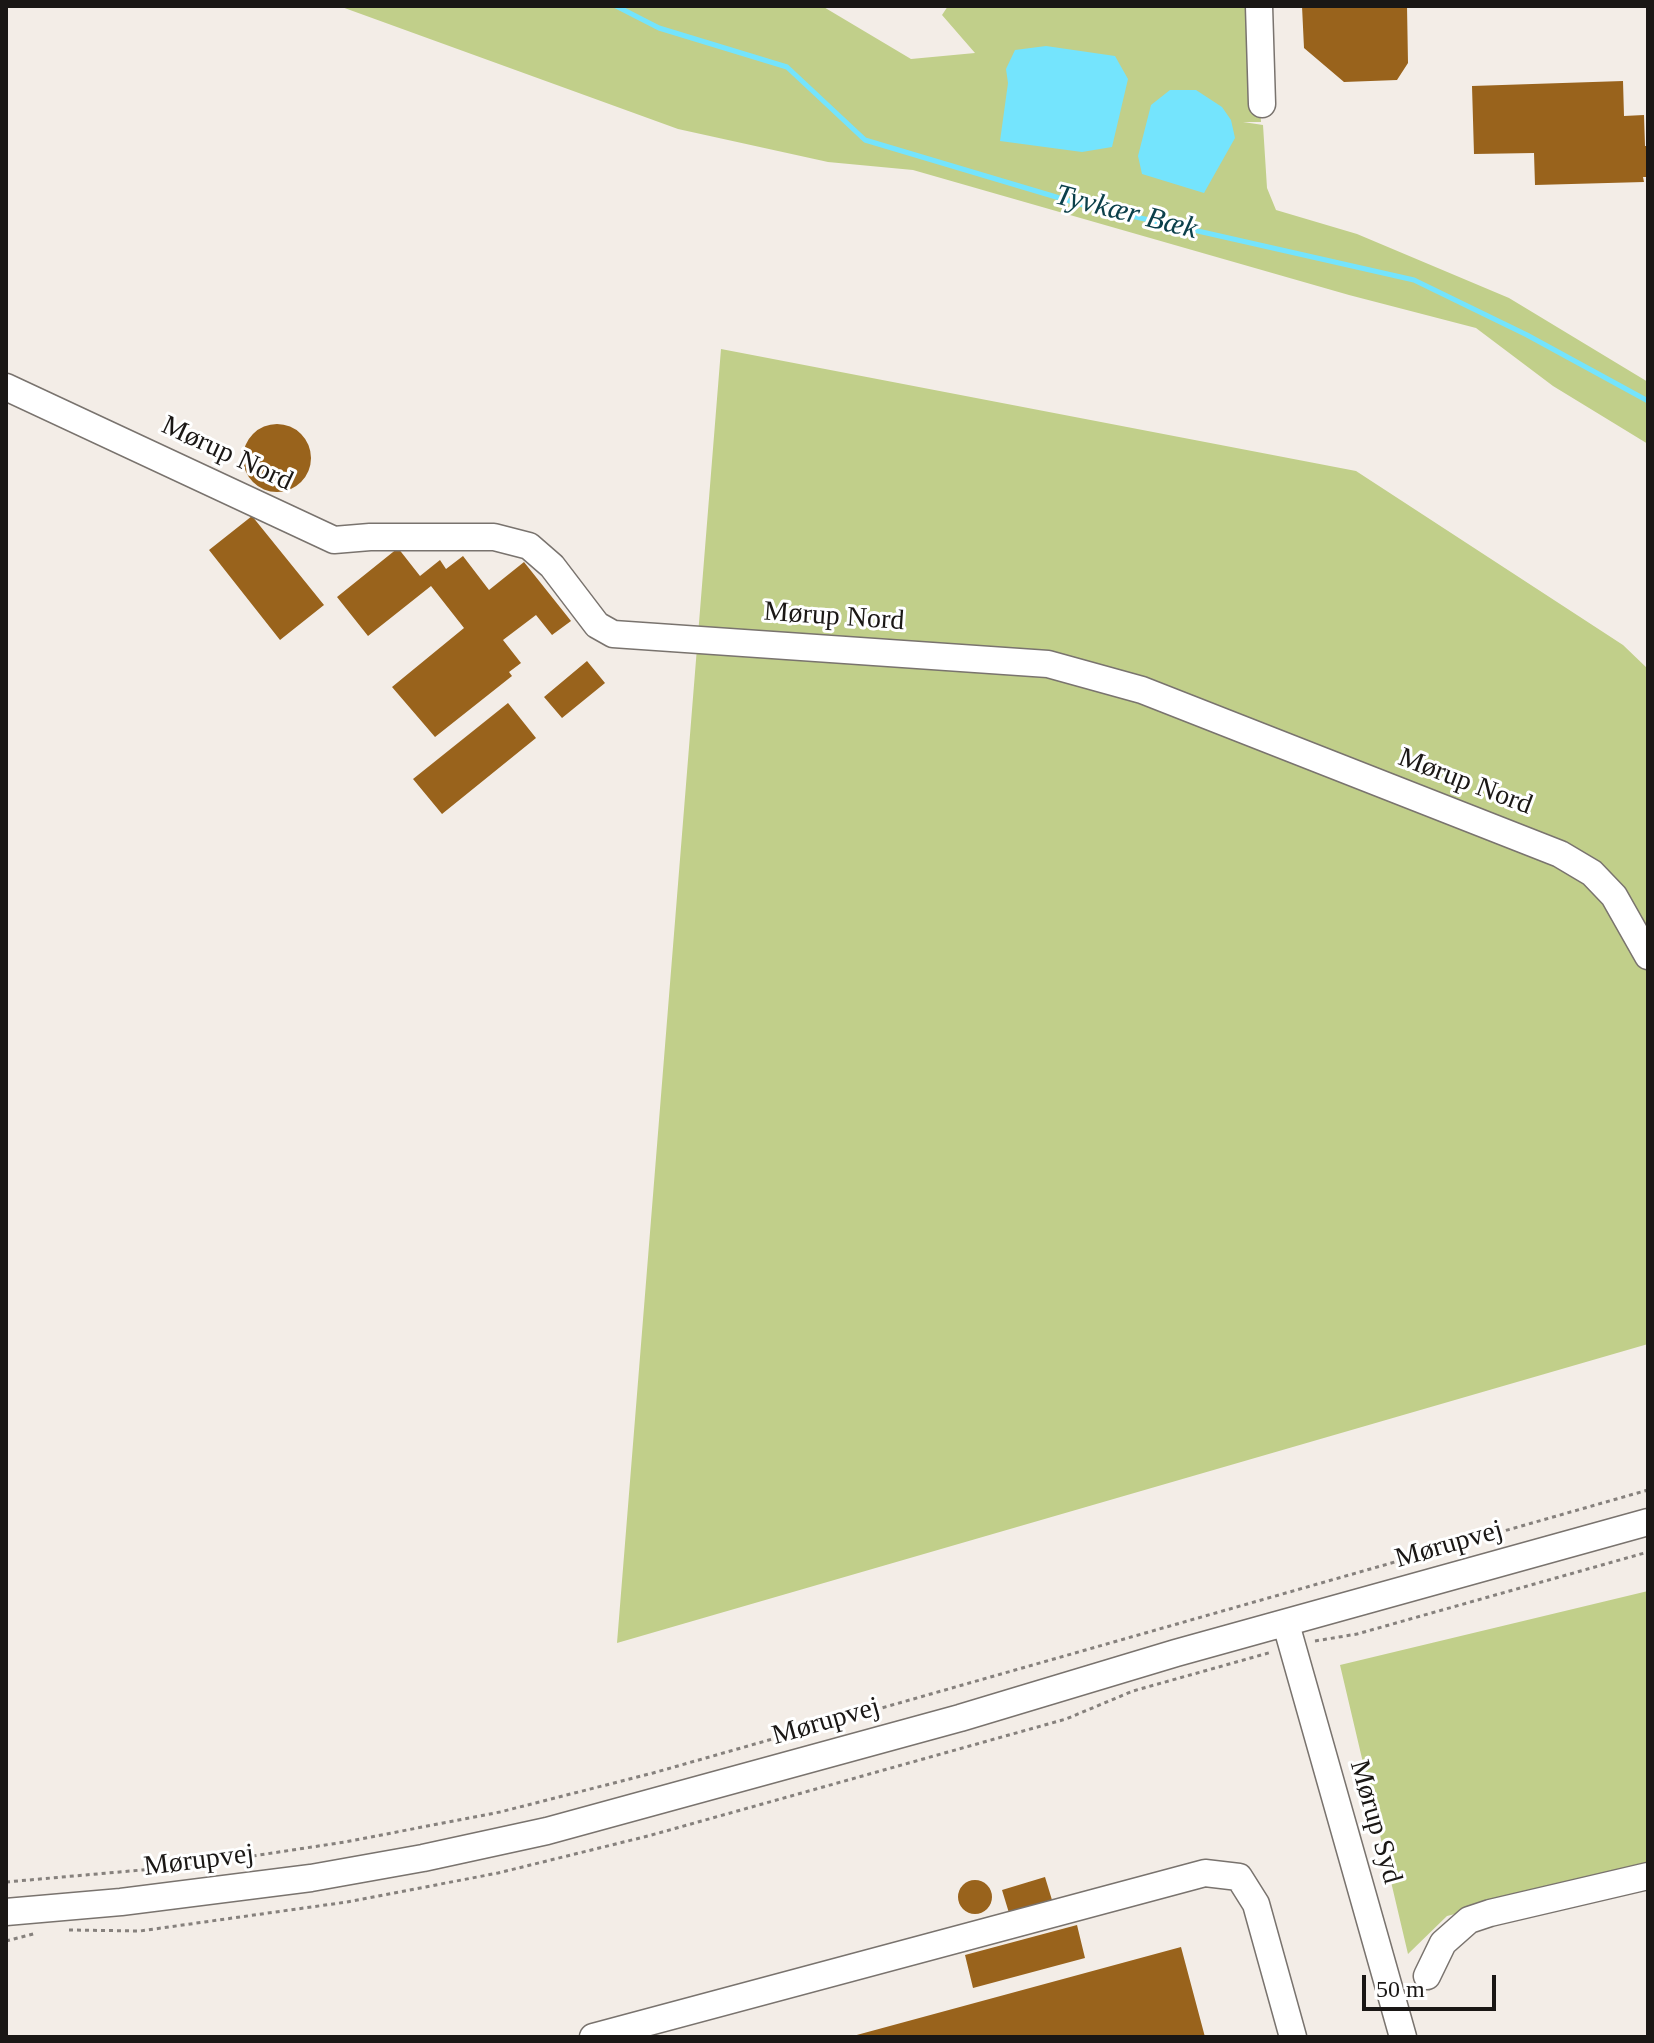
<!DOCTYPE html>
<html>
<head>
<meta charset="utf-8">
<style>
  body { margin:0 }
  #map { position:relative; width:1654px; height:2043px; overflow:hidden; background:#f3ede7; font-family:Georgia,serif }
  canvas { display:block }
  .frame { position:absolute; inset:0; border:8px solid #1a1715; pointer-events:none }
  .scale { position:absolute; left:1362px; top:1975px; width:134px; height:36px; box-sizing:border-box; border:4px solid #1a1715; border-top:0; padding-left:10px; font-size:24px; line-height:28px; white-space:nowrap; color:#1a1715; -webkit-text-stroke:6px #fff; paint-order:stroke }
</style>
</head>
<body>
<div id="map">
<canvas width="1654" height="2043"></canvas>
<div class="frame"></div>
<div class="scale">50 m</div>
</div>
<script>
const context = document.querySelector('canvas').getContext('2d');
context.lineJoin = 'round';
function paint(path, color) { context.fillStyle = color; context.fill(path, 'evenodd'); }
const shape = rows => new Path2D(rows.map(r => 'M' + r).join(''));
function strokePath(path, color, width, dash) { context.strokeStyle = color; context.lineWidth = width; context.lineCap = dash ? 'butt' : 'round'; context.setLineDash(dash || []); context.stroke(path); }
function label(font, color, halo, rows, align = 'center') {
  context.font = font + ' Georgia,serif'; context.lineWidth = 6; context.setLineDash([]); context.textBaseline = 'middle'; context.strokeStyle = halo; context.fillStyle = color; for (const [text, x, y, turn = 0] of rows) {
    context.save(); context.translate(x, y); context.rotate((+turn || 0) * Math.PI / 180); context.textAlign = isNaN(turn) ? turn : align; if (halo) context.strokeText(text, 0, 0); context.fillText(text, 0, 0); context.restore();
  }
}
paint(shape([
  [339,6,822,6,911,59,975,53,942,15,948,6,1254,6,1261,122,1243,122,1263,125,1267,188,1276,210,1357,234,1509,298,1648,382,1648,444,1553,386,1476,328,1349,295,913,170,828,162,678,129],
  [721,349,1356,471,1623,645,1648,669,1648,1344,617,1643],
  [1648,1591,1648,1866,1447,1916,1408,1954,1340,1665]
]), '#c1cf8a');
paint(shape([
  [1046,46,1115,56,1128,79,1112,147,1082,152,1000,141,1008,83,1006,69,1015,50],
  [1170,90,1196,90,1222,107,1231,120,1235,138,1204,193,1142,174,1138,156,1151,105]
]), '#74e4fd');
strokePath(shape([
  [616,6,659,28,787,67,865,140,1083,205,1414,280,1527,335,1648,401]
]), '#74e4fd', 5);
paint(shape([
  [1302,6,1407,6,1408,63,1397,80,1344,82,1304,48],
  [1623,81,1624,116,1644,115,1645,146,1648,146,1648,177,1643,177,1644,182,1535,185,1534,153,1474,154,1472,86],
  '243 458a34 34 0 1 1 68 0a34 34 0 1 1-68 0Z',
  [252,516,324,605,280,640,209,550],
  [398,548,420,576,440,560,446,569,463,556,489,590,524,562,571,621,552,635,536,615,503,640,521,663,509,672,512,676,435,737,392,687,464,628,431,586,368,636,337,597],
  [587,661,605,683,562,718,544,697],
  [508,703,536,738,442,814,413,779],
  [1045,1877,1052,1900,1009,1913,1002,1890],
  '958 1897a17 17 0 1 1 34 0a17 17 0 1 1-34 0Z',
  [1077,1925,1085,1958,973,1988,965,1955],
  [1181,1947,1205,2037,853,2037,853,2036]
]), '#99631c');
const minor = shape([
  [1259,6,1262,104],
  [6,387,334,540,370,537,494,537,529,546,552,566,597,625,613,634,1048,664,1142,690,1560,854,1592,873,1614,896,1648,956],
  [1286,1624,1403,2037],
  [6,1912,121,1902,311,1878,423,1858,547,1831,960,1718,1176,1653,1648,1522],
  [1427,1976,1443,1943,1469,1920,1490,1913,1648,1876],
  [593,2037,1205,1873,1239,1877,1256,1904,1293,2037]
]);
strokePath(minor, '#79736e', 29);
strokePath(shape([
  [1315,1641,1357,1634,1648,1552],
  [6,1882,187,1866,345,1842,500,1812,653,1773,1648,1490],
  [69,1930,140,1931,347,1902,498,1873,648,1836,1066,1719,1133,1691,1272,1652],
  [6,1941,37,1933]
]), '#86817d', 3, [4, 4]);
strokePath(minor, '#fff', 26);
label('28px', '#1a1715', '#fff', [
  ["Mørup Nord",227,454,25],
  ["Mørup Nord",834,617,4],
  ["Mørup Nord",1465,782,21],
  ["Mørupvej",1449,1545,-16],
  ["Mørupvej",826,1722,-16],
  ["Mørup Syd",1375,1822,74],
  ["Mørupvej",199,1861,-7]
]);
label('italic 30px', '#0c404b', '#fff', [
  ["Tyvkær Bæk",1126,213,14]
]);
</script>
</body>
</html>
